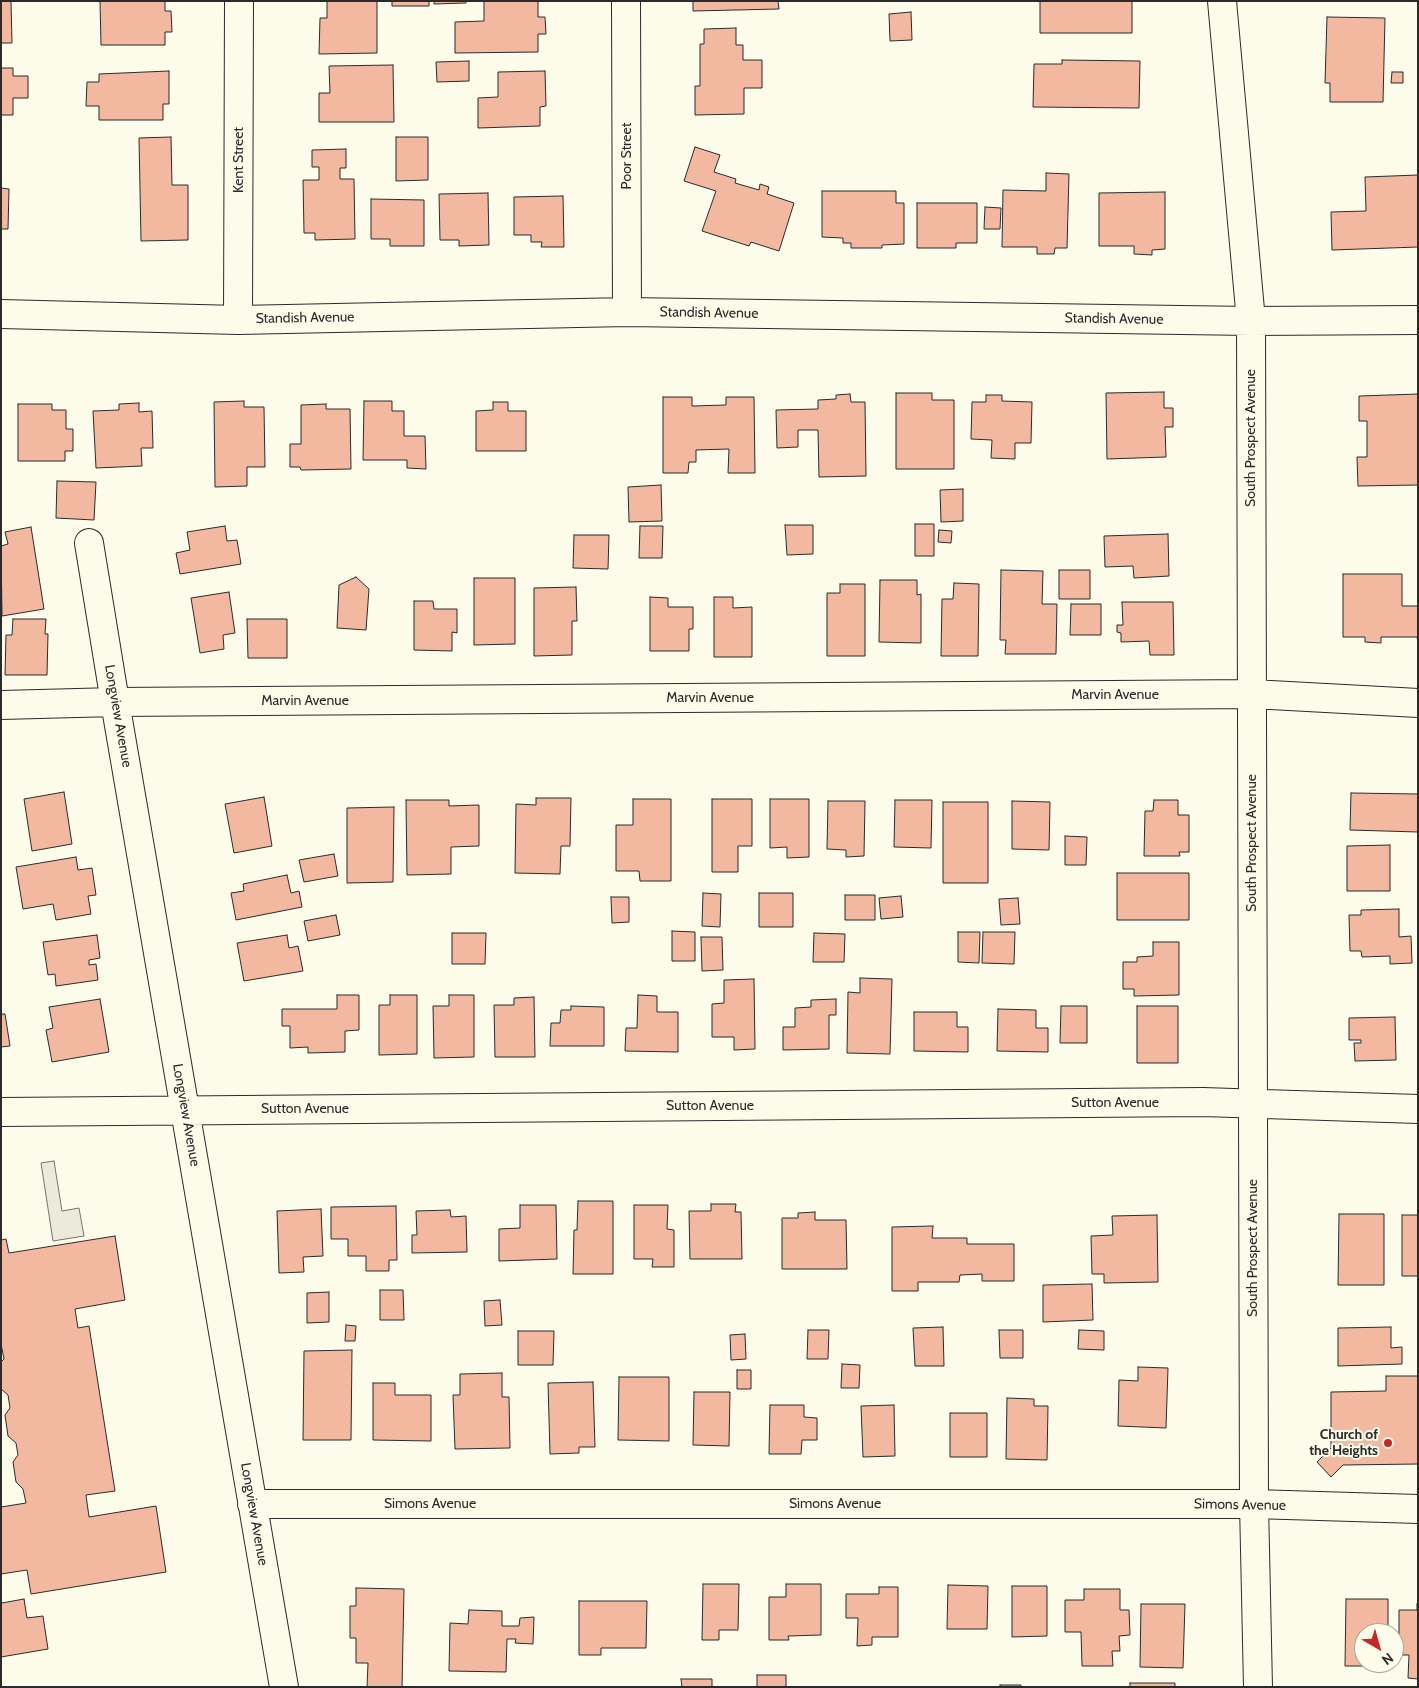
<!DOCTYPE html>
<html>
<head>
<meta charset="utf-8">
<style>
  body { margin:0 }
  #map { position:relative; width:1419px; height:1688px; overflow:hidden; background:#fdfbea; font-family:Cabin,sans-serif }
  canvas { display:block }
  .frame { position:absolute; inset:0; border:2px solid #2b2b2b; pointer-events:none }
  .north { position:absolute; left:1354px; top:1623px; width:50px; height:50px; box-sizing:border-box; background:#fdfbea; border:1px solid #a9a89e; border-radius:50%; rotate:142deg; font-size:14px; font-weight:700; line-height:20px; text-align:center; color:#2b2b2b }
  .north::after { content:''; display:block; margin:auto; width:18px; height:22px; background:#c62828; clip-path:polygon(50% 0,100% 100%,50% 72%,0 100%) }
</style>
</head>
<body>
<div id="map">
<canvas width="1419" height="1688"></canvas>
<div class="frame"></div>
<div class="north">N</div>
</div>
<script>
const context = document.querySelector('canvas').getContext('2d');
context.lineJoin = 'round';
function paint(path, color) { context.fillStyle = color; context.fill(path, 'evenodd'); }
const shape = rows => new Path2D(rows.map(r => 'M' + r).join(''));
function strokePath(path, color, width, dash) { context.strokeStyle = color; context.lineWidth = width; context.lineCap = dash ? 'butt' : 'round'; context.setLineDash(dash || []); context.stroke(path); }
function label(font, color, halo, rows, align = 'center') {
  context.font = font + ' Cabin,sans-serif'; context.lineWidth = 4; context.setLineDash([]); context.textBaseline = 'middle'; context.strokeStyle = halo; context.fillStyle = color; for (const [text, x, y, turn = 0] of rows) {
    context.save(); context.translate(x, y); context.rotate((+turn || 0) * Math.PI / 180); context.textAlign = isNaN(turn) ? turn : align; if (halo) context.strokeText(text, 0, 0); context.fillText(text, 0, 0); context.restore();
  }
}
const parking = shape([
  [54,1161,62,1211,79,1208,84,1236,53,1241,41,1163,54,1161]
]);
paint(parking, '#eceadb');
strokePath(parking, '#74746e', 1);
const building = shape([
  [1,1,11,1,12,43,1,43,1,1],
  [100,1,165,1,165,11,171,11,172,32,165,32,165,45,101,45,100,1],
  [327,1,377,1,377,53,319,54,320,18,327,18,327,1],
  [392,1,429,1,429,6,392,6,392,1],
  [434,1,466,1,466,3,434,4,434,1],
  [484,1,538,1,538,17,545,17,546,34,538,34,538,52,455,53,455,22,484,21,484,1],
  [693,1,778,1,779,9,693,11,693,1],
  [1040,1,1132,1,1132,33,1040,33,1040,1],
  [911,12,912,40,890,41,889,14,911,12],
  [1327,17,1385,18,1383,102,1330,102,1330,83,1325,83,1327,17],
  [736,28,736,45,743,45,743,60,762,60,762,88,744,88,744,114,695,115,695,86,700,86,700,44,704,44,704,29,736,28],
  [1062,60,1140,61,1139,108,1033,107,1034,64,1062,64,1062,60],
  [469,61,469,81,437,82,436,62,469,61],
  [393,65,394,122,319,122,319,93,330,93,329,66,393,65],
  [1,68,13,68,13,76,28,76,28,98,13,98,13,115,1,115,1,68],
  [169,71,169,104,163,104,163,120,99,120,99,106,86,106,87,82,99,82,99,74,169,71],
  [545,71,546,106,540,107,540,126,478,128,478,98,498,97,498,72,545,71],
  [1392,72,1403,72,1403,83,1391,83,1392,72],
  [171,137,172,185,188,185,188,240,141,241,139,138,171,137],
  [396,137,428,137,428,180,396,181,396,137],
  [695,147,720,155,714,172,736,179,735,183,759,190,760,184,769,187,767,194,794,203,779,251,751,242,749,246,702,231,716,191,684,181,695,147],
  [346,149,346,168,340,168,340,179,354,179,355,239,315,240,315,233,304,233,303,180,319,180,319,167,312,167,312,150,346,149],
  [1046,173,1069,174,1067,248,1055,248,1054,254,1037,254,1037,247,1002,247,1003,190,1046,191,1046,173],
  [1418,175,1418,247,1332,250,1331,212,1366,211,1365,177,1418,175],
  [1,188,9,189,8,229,1,229,1,188],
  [822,191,896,191,896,203,904,203,904,244,882,245,882,248,851,248,851,243,843,243,843,238,822,237,822,191],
  [1165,192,1165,249,1152,250,1152,255,1134,254,1134,246,1099,246,1099,193,1165,192],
  [488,193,489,245,459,246,459,240,440,240,439,194,488,193],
  [563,196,564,247,541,247,542,242,531,242,531,235,514,235,514,197,563,196],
  [371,199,424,200,424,246,390,246,390,239,371,239,371,199],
  [917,203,977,203,977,243,956,243,956,248,917,248,917,203],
  [985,207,1001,208,1000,229,984,229,985,207],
  [1164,392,1164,408,1173,408,1173,427,1165,427,1166,457,1107,459,1106,393,1164,392],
  [896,393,932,393,932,400,954,400,954,469,896,469,896,393],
  [850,394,851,402,865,402,866,476,819,477,818,430,798,430,798,447,777,448,776,410,818,409,818,400,836,399,836,395,850,394],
  [1418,394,1418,485,1358,486,1357,457,1367,457,1367,421,1359,421,1359,396,1418,394],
  [986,395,1002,395,1002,401,1032,402,1031,443,1015,443,1015,459,991,458,992,440,971,439,972,402,986,402,986,395],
  [663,397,692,397,692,406,726,405,726,397,754,397,755,473,728,473,729,449,696,450,696,462,689,462,688,473,663,473,663,397],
  [244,401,244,407,264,407,265,467,247,467,247,486,215,487,214,402,244,401],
  [364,401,392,401,392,411,404,411,404,436,425,436,426,469,407,468,407,460,363,460,364,401],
  [493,402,508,402,508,411,526,411,526,451,476,451,476,411,493,410,493,402],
  [139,403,139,412,152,411,153,448,141,448,142,466,96,468,93,411,119,410,119,404,139,403],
  [18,404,52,404,52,410,66,410,66,429,73,429,73,451,65,451,65,461,18,461,18,404],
  [326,404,326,409,350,409,351,469,301,470,300,467,290,467,290,444,301,444,301,405,326,404],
  [57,481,96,482,94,520,56,518,57,481],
  [661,485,662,521,629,522,628,487,661,485],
  [963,489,963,521,941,522,940,490,963,489],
  [915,524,934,524,934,556,915,556,915,524],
  [785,525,813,525,813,554,787,555,785,525],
  [225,526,227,541,237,540,241,564,180,574,176,553,190,550,187,532,225,526],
  [640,526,663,526,662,558,639,558,640,526],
  [31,527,44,609,2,616,1,546,8,544,5,532,31,527],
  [939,530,952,531,951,543,938,542,939,530],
  [1168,534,1169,576,1134,578,1133,566,1105,567,1104,536,1168,534],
  [574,535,609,535,608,569,573,568,574,535],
  [1001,570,1043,571,1042,604,1057,604,1056,654,1005,654,1006,640,1000,640,1001,570],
  [1059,570,1090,570,1090,599,1059,599,1059,570],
  [1343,574,1402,574,1402,606,1418,606,1418,643,1417,637,1381,637,1381,643,1365,642,1365,637,1343,637,1343,574],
  [356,577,369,589,366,630,337,628,339,585,356,577],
  [474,578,515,578,515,644,474,645,474,578],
  [880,580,917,580,917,595,921,594,921,643,879,642,880,580],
  [954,583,979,584,978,656,941,656,942,599,953,599,954,583],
  [840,584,865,584,865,656,827,656,827,593,840,593,840,584],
  [576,587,577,621,572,621,572,655,534,656,534,588,576,587],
  [229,592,235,633,223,635,224,649,200,653,191,598,229,592],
  [650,597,668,598,668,607,693,607,693,629,689,629,689,651,650,651,650,597],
  [714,597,733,597,733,608,752,607,752,657,714,657,714,597],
  [414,601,433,601,434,609,457,609,457,633,452,632,452,651,414,650,414,601],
  [1122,602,1173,602,1174,655,1150,655,1149,641,1121,642,1121,633,1117,632,1117,625,1123,625,1122,602],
  [1071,604,1101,604,1101,635,1070,635,1071,604],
  [13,619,46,619,45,634,48,634,47,675,5,675,6,635,12,635,13,619],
  [247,619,287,619,287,658,248,658,247,619],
  [64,792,72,844,32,851,24,799,64,792],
  [1351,793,1418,794,1418,832,1350,830,1351,793],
  [264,797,272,846,234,853,225,804,264,797],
  [536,798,571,798,570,846,561,846,560,874,515,873,516,804,536,805,536,798],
  [633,799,671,799,671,881,640,881,639,871,616,871,616,825,633,825,633,799],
  [712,799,752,799,752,846,738,846,738,872,712,872,712,799],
  [770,799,809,799,809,857,787,858,787,847,770,848,770,799],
  [406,800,449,800,449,806,479,805,479,846,451,847,451,874,407,875,406,800],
  [895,800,932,800,931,848,894,847,895,800],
  [1154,800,1178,800,1178,815,1189,815,1189,852,1179,852,1180,856,1144,856,1145,811,1153,811,1154,800],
  [828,801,865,801,864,856,846,857,846,850,827,849,828,801],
  [1012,801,1050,802,1049,850,1012,849,1012,801],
  [943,802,988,802,988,883,943,883,943,802],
  [394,807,393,882,347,883,347,808,394,807],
  [1065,836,1087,837,1086,865,1065,865,1065,836],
  [1390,845,1390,891,1347,891,1347,846,1390,845],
  [334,854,338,876,304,882,299,860,334,854],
  [76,857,78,870,92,868,96,895,88,896,91,914,56,920,53,904,23,909,16,867,76,857],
  [1117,873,1189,873,1189,920,1117,920,1117,873],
  [287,875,291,893,299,891,302,907,236,920,231,893,244,891,243,884,287,875],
  [703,893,721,894,720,927,702,926,703,893],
  [759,893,793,893,793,927,759,927,759,893],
  [845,895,875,895,875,920,845,920,845,895],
  [901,896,903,917,881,919,879,898,901,896],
  [611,897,629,897,629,922,612,923,611,897],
  [1018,898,1020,924,1001,925,999,899,1018,898],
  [1399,909,1399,937,1411,936,1412,963,1390,964,1390,956,1362,957,1361,951,1350,951,1349,915,1361,915,1361,910,1399,909],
  [336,915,340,935,308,941,304,921,336,915],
  [672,931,695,932,695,961,672,961,672,931],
  [958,932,980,932,979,963,958,962,958,932],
  [983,932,1015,932,1014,964,982,963,983,932],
  [452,933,486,933,485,964,452,964,452,933],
  [814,933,845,934,844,962,813,962,814,933],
  [97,935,100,958,89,960,89,965,96,964,98,980,56,986,55,974,48,975,43,942,97,935],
  [287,935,289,948,298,946,303,971,244,981,237,943,287,935],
  [701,937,722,937,723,970,702,971,701,937],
  [1153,942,1179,942,1179,995,1134,996,1134,989,1123,989,1123,962,1137,962,1137,957,1153,956,1153,942],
  [860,978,892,979,890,1054,847,1053,848,992,860,993,860,978],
  [754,979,755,1049,734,1050,734,1037,712,1037,712,1004,724,1003,724,980,754,979],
  [337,995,359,995,359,1030,345,1031,345,1052,308,1053,308,1047,290,1048,290,1026,282,1026,282,1009,337,1009,337,995],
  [390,995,417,995,417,1054,379,1055,379,1005,390,1005,390,995],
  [449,995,474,995,474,1057,434,1058,433,1006,449,1006,449,995],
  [638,995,657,996,657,1012,678,1012,678,1052,625,1051,626,1028,637,1028,638,995],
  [534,997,535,1057,495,1057,494,1005,514,1005,514,998,534,997],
  [100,999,109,1052,52,1062,46,1030,53,1028,49,1007,100,999],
  [836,999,836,1015,829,1015,829,1049,783,1050,783,1027,795,1027,795,1008,811,1007,811,1000,836,999],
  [571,1006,604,1007,604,1046,550,1046,551,1023,560,1023,561,1010,571,1010,571,1006],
  [1061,1006,1087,1006,1087,1043,1060,1043,1061,1006],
  [1137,1006,1178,1006,1178,1063,1137,1063,1137,1006],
  [998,1009,1036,1010,1036,1028,1048,1028,1048,1052,997,1051,998,1009],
  [914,1012,957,1012,957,1027,968,1027,968,1052,914,1051,914,1012],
  [1,1014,5,1014,10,1046,1,1047,1,1014],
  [1395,1017,1396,1060,1355,1061,1354,1043,1361,1043,1361,1040,1349,1040,1349,1018,1395,1017],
  [578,1201,613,1201,613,1274,573,1274,574,1230,577,1230,578,1201],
  [711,1204,736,1204,735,1212,741,1212,742,1259,690,1259,689,1211,711,1211,711,1204],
  [520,1205,556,1205,557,1259,499,1261,499,1229,520,1228,520,1205],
  [634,1205,668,1205,667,1229,674,1230,674,1267,652,1267,653,1259,634,1259,634,1205],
  [396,1206,397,1260,389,1260,389,1271,366,1271,366,1256,348,1256,348,1239,331,1239,331,1207,396,1206],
  [321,1209,323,1256,303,1257,304,1272,279,1273,277,1211,321,1209],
  [450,1210,451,1217,466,1216,467,1252,412,1253,412,1235,417,1235,416,1211,450,1210],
  [815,1212,815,1220,846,1220,847,1269,782,1269,782,1218,798,1218,798,1213,815,1212],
  [1339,1214,1384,1214,1384,1285,1338,1285,1339,1214],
  [1157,1215,1158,1282,1104,1283,1104,1274,1092,1274,1091,1236,1113,1235,1112,1216,1157,1215],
  [1402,1215,1418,1215,1418,1276,1402,1276,1402,1215],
  [933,1226,932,1238,967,1238,967,1244,1014,1244,1014,1281,982,1281,982,1274,960,1275,959,1282,918,1282,918,1291,892,1291,892,1227,933,1226],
  [115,1236,125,1300,75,1309,78,1328,89,1326,115,1491,86,1495,89,1517,156,1506,166,1572,31,1594,27,1570,1,1574,1,1507,26,1503,23,1489,16,1482,13,1462,18,1455,16,1443,8,1436,5,1415,10,1408,8,1395,1,1389,1,1362,4,1359,1,1344,1,1240,6,1239,9,1253,115,1236],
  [1092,1284,1093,1320,1043,1322,1043,1285,1092,1284],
  [380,1290,403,1290,404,1320,380,1320,380,1290],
  [329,1292,329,1322,307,1323,307,1293,329,1292],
  [500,1300,502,1325,485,1326,484,1301,500,1300],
  [346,1325,356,1326,355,1341,345,1341,346,1325],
  [943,1327,944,1366,915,1366,913,1328,943,1327],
  [1391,1327,1391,1348,1402,1347,1402,1364,1338,1366,1338,1328,1391,1327],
  [808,1330,829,1330,828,1359,807,1359,808,1330],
  [999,1330,1023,1330,1023,1358,1000,1358,999,1330],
  [1079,1330,1104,1331,1104,1350,1078,1349,1079,1330],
  [518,1331,554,1331,553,1365,518,1365,518,1331],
  [745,1334,746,1359,731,1360,730,1335,745,1334],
  [352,1350,351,1440,303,1440,304,1351,352,1350],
  [842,1364,860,1365,859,1388,841,1388,842,1364],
  [1138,1367,1168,1368,1166,1428,1118,1426,1119,1380,1138,1381,1138,1367],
  [737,1370,751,1370,751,1389,737,1389,737,1370],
  [502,1373,502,1397,509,1397,510,1448,455,1449,453,1395,460,1395,460,1374,502,1373],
  [1386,1376,1418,1376,1418,1464,1343,1465,1331,1477,1317,1462,1331,1448,1331,1392,1386,1391,1386,1376],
  [619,1377,669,1377,669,1441,618,1440,619,1377],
  [593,1382,595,1447,579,1447,579,1453,550,1454,548,1383,593,1382],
  [373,1383,395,1383,395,1395,431,1395,431,1441,373,1440,373,1383],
  [694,1392,730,1392,729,1446,693,1445,694,1392],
  [1007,1398,1034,1399,1034,1406,1048,1406,1047,1460,1006,1459,1007,1398],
  [770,1405,804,1405,804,1417,817,1418,817,1440,802,1440,801,1454,769,1454,770,1405],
  [894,1405,895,1456,863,1457,861,1406,894,1405],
  [950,1413,987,1413,987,1457,950,1457,950,1413],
  [703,1584,739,1584,738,1630,719,1630,719,1640,702,1640,703,1584],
  [786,1584,821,1584,821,1635,788,1636,789,1640,769,1640,769,1597,786,1597,786,1584],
  [948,1585,988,1586,987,1629,947,1629,948,1585],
  [1012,1586,1047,1586,1047,1636,1012,1637,1012,1586],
  [879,1587,898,1587,898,1637,872,1637,872,1645,857,1646,858,1618,846,1618,846,1594,879,1594,879,1587],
  [356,1588,404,1589,402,1687,367,1687,368,1663,356,1663,356,1638,350,1638,350,1606,356,1606,356,1588],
  [1084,1589,1120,1589,1120,1610,1129,1610,1130,1635,1119,1636,1120,1651,1112,1651,1113,1666,1082,1666,1081,1632,1065,1632,1065,1600,1084,1600,1084,1589],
  [24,1599,27,1618,43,1616,48,1649,1,1657,1,1601,2,1603,24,1599],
  [1346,1599,1388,1599,1388,1633,1364,1633,1364,1663,1387,1663,1387,1666,1345,1666,1346,1599],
  [579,1601,647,1601,646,1648,601,1648,601,1655,579,1655,579,1601],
  [1141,1604,1185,1604,1183,1668,1140,1667,1141,1604],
  [1417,1604,1418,1604,1418,1679,1408,1678,1409,1655,1399,1655,1399,1610,1417,1610,1417,1604],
  [469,1610,502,1611,502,1626,519,1626,520,1618,534,1617,533,1644,515,1643,516,1639,507,1639,506,1672,449,1671,450,1623,468,1624,469,1610],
  [757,1675,786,1675,786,1687,757,1687,757,1675],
  [681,1679,712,1679,712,1687,682,1687,681,1679],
  [1130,1683,1175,1683,1175,1687,1130,1687,1130,1683],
  [1000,1685,1021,1685,1021,1687,1000,1687,1000,1685]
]);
paint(building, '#f2b8a0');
strokePath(building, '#2b2b2b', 1);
const minor = shape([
  [626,1,627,312],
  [1222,1,1251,321,1254,1504,1258,1687],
  [1,314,238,320,627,312,1251,321,1418,320],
  [238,320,239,1],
  [89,543,115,702,284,1687],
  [1,705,115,702,1252,694,1418,703],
  [1,1112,1203,1102,1418,1109],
  [252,1504,1254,1504,1418,1509]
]);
strokePath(minor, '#2b2b2b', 30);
strokePath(minor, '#fdfbea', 28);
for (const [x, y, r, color] of [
  [1388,1443,5,"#c62828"]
]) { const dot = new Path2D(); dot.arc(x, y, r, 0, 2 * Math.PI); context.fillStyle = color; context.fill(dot); strokePath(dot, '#fdfbea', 2); }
label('14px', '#2b2b2b', '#fdfbea', [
  ["Poor Street",627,156,-90],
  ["Kent Street",239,160,-90],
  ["Standish Avenue",709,313,1],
  ["Standish Avenue",305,318,-1],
  ["Standish Avenue",1114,319,1],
  ["South Prospect Avenue",1251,438,-90],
  ["Marvin Avenue",1115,695],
  ["Marvin Avenue",710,698],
  ["Marvin Avenue",305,701],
  ["Longview Avenue",118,716,80],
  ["South Prospect Avenue",1252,843,-90],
  ["Sutton Avenue",1115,1103],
  ["Sutton Avenue",710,1106],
  ["Sutton Avenue",305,1109],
  ["Longview Avenue",186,1115,80],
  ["South Prospect Avenue",1253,1248,-90],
  ["Simons Avenue",430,1504],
  ["Simons Avenue",835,1504],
  ["Simons Avenue",1240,1505,1],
  ["Longview Avenue",254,1514,80]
]);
label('bold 14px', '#2b2b2b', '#fdfbea', [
  ["Church of",1378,1435],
  ["the Heights",1378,1451]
], 'right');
</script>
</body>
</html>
